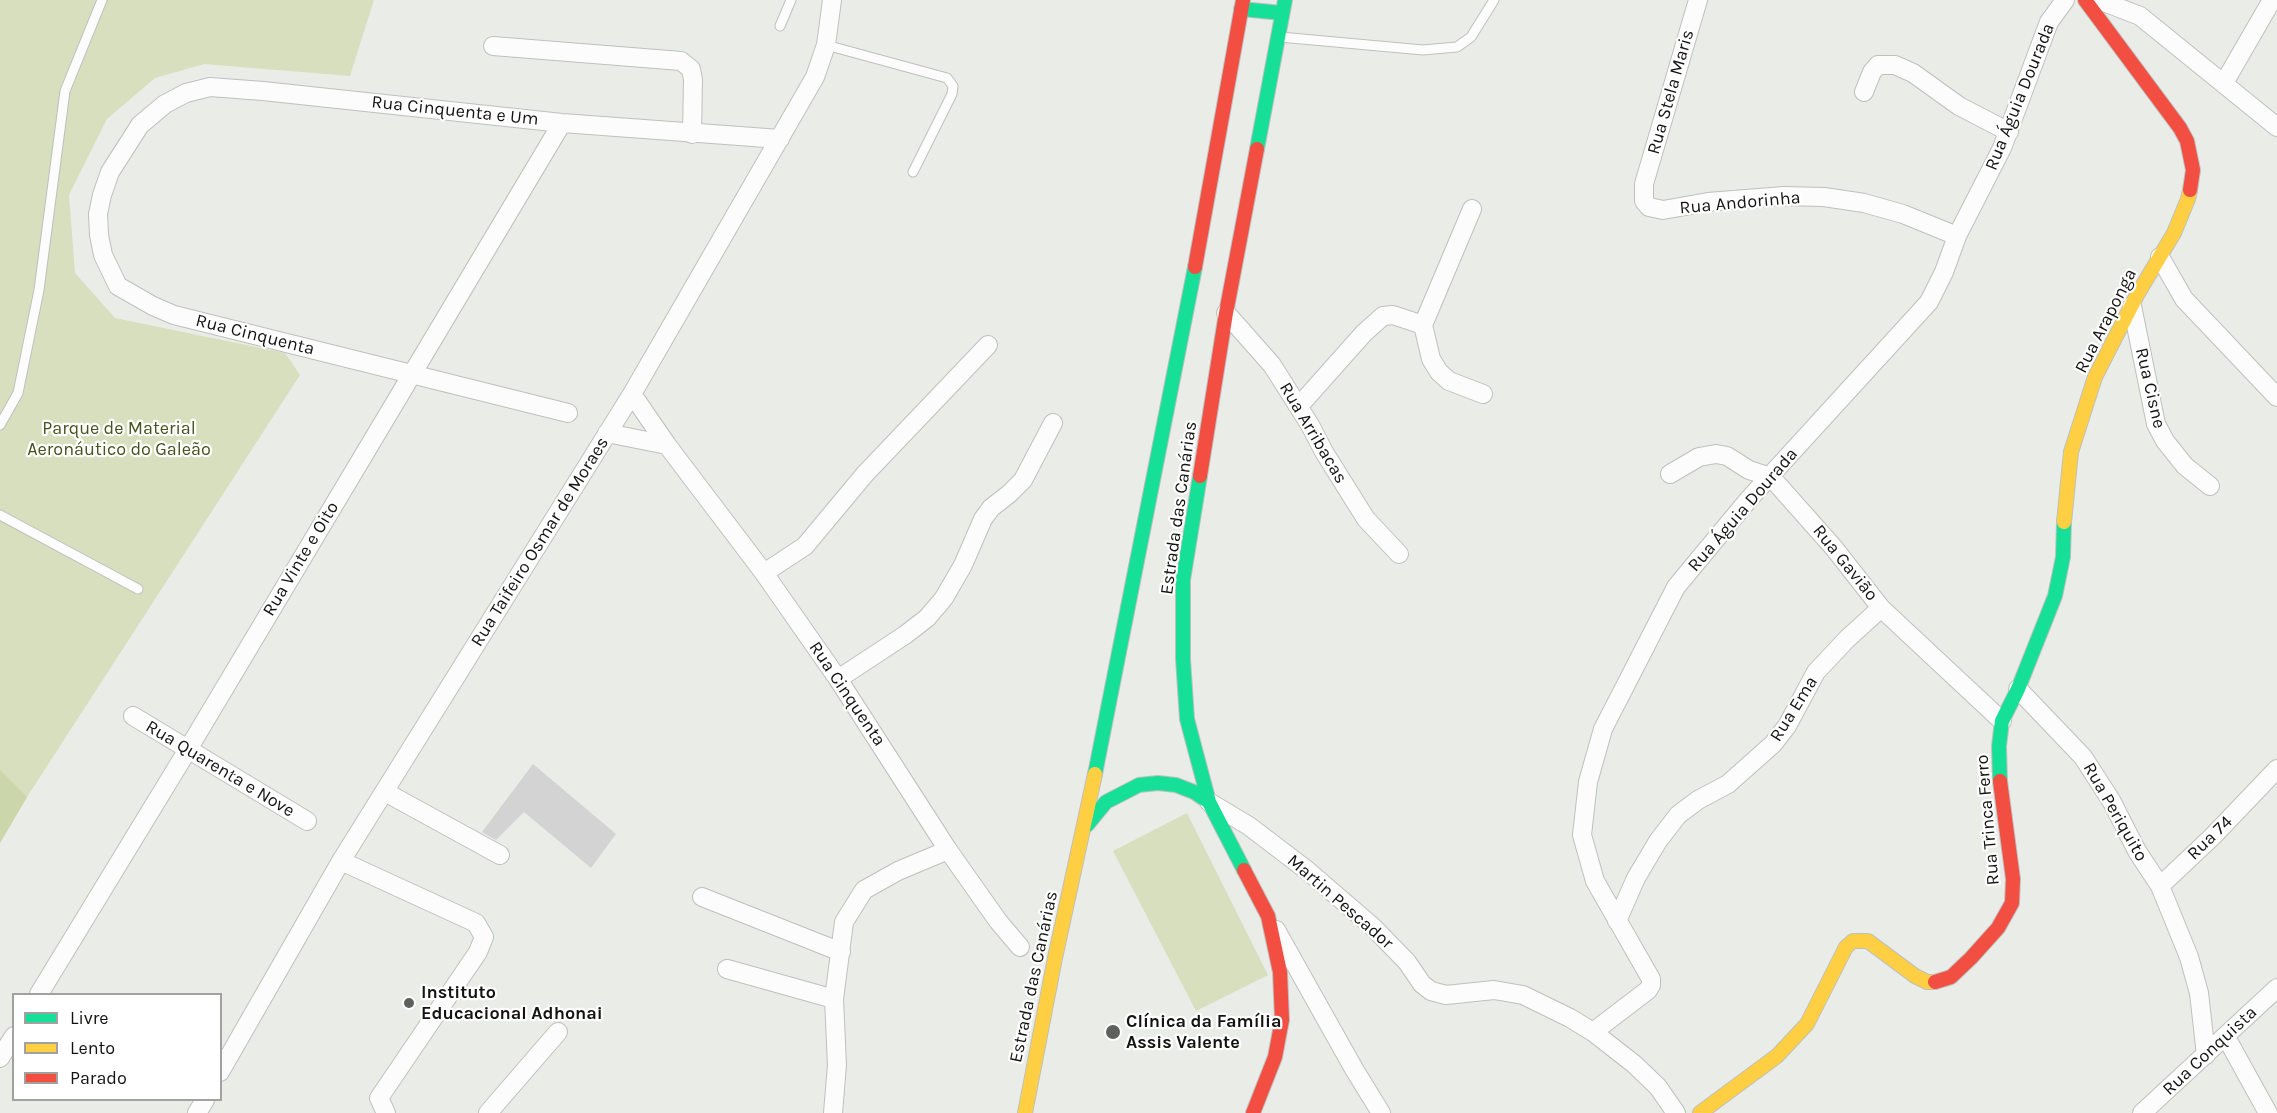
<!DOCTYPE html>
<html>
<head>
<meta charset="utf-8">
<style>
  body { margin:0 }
  #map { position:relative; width:2277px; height:1113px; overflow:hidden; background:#eaece8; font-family:Karla,sans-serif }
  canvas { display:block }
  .legend { position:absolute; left:12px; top:993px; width:210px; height:108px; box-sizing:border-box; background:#fff; border:2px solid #a1a1a0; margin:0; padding:8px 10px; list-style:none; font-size:18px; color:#131412 }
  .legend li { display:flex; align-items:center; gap:12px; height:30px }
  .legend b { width:30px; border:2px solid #a1a1a0 }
</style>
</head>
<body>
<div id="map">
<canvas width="2277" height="1113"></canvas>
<ul class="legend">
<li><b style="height:8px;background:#16e098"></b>Livre</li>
<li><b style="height:8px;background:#ffcf43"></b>Lento</li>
<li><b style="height:8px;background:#f24e42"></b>Parado</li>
</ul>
</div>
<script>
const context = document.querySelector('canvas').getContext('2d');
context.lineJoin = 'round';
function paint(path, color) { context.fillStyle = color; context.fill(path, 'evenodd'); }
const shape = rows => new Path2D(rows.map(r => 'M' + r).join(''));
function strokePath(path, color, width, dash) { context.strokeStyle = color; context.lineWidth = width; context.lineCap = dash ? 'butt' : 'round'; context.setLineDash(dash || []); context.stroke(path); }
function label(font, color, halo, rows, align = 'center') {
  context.font = font + ' Karla,sans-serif'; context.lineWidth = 4.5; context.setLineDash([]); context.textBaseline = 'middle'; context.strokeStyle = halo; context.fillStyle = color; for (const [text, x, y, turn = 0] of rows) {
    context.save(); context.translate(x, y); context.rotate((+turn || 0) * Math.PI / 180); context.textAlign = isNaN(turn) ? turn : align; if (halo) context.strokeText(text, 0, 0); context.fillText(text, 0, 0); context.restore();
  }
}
paint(shape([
  [0,0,374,0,350,76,204,64,155,78,107,119,69,195,75,273,115,318,285,353,300,375,27,797,0,843],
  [1187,813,1268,975,1196,1011,1113,851]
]), '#d7dfbe');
paint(shape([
  [0,770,27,797,0,843]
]), '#ccd6ab');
paint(shape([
  [533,764,616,834,591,868,524,812,496,840,482,832]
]), '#d3d3d3');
const lane = shape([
  [780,26,791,0],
  [1280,37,1423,50,1457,47,1471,37,1494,0],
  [826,45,947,78,953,86,952,94,913,172],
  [0,425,18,393,39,290,65,91,102,0],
  [0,515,138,589]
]);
const street = shape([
  [1698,0,1644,184,1644,201,1649,207,1663,210,1708,202,1784,196,1824,197,1864,203,1903,214,1957,236],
  [2099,0,2140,16,2277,127],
  [493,46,681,61,691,69,693,80,692,134],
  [2224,83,2272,0],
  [1864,92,1872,72,1878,65,1895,65,1913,73,1959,106,2009,132],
  [2160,257,2184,299,2277,397],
  [2132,306,2156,424,2165,441,2185,466,2210,486],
  [1226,313,1272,365,1310,425,1324,452,1366,519,1399,554],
  [1423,325,1431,359,1439,372,1449,381,1483,394],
  [632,394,667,445,764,573,838,679,948,850,998,921,1020,947],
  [1299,406,1364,333,1383,316,1393,315,1423,325,1472,209],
  [568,413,174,315,153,306,118,286,103,255,99,235,98,214,102,195,110,172,140,125,165,104,186,93,210,87,263,91,562,123,780,139],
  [607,433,667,445],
  [1670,474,1699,457,1716,454,1727,456,1749,470,1771,477,1834,548,1881,608,2002,721],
  [764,573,805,546,865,474,988,345],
  [838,679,905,635,927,618,944,598,963,565,983,519,991,508,1009,494,1023,480,1053,423],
  [2018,689,2083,757,2112,802,2137,851,2160,886,2189,957,2199,993,2206,1055],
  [133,716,307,821],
  [385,792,500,855],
  [1209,802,1249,826,1308,871,1373,927,1407,962,1422,984,1431,991,1446,995,1494,990,1523,995,1570,1018,1593,1032,1634,1064,1658,1087,1676,1113],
  [341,861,476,923,484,937,478,952,379,1098,386,1113],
  [2160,886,2213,836,2277,769],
  [702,897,841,952],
  [1617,921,1636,878,1658,841,1678,815,1698,800,1728,784,1773,744,1787,726,1816,672,1847,639,1881,608],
  [1276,930,1354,1069,1381,1113],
  [727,969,834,999],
  [39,994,187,751,562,123],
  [1593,1032,1648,990,1651,985,1651,979,1595,881,1582,835,1588,782,1603,729,1676,587,1749,499,1929,302,1944,272,1957,236,2002,148,2049,22,2065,0],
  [2226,1037,2268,1113],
  [0,1058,14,1036],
  [220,1072,341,861,632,394,815,77,826,45,832,0],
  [197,1113,205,1100],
  [488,1113,558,1032],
  [833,1113,837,1065,834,999,844,922,864,890,898,871,948,850],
  [2142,1113,2277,988]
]);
const fast = shape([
  [1241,9,1282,13],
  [1257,149,1285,0],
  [1200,476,1183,580,1183,659,1187,719,1209,802,1244,870],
  [1095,774,1195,267],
  [2000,781,1999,746,2002,721,2018,689,2055,596,2063,557,2064,522],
  [1087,825,1106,802,1139,785,1158,783,1176,785,1194,792,1209,802]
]);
const slow = shape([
  [2064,522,2071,452,2095,377,2137,295,2174,233,2188,199,2190,190],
  [1025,1113,1055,958,1095,774],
  [1700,1113,1777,1056,1807,1024,1846,947,1853,941,1868,941,1915,976,1927,982,1935,982]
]);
const jam = shape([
  [2085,0,2180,128,2187,141,2193,170,2190,190],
  [1195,267,1243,0],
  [1200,476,1226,313,1257,149],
  [1244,870,1268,916,1280,972,1282,1020,1275,1057,1253,1113],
  [1935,982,1951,977,1971,958,1998,928,2012,903,2013,879,2000,781]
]);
strokePath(lane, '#bfc0be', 11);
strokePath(street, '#bfc0be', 20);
strokePath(fast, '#bfc0be', 16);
strokePath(slow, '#bfc0be', 16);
strokePath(jam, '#bfc0be', 16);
strokePath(lane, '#fcfcfc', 9);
strokePath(street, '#fcfcfc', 18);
strokePath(fast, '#16e098', 14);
strokePath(slow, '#ffcf43', 14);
strokePath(jam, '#f24e42', 14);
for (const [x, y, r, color] of [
  [409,1003,6,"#5e605d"],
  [1113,1032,8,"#5e605d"]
]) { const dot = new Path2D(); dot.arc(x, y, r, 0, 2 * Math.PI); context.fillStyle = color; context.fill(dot); strokePath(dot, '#fff', 2); }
label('18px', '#131412', '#fff', [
  ["Rua Stela Maris",1671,92,-74],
  ["Rua Águia Dourada",2020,97,-68],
  ["Rua Cinquenta e Um",455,111,6],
  ["Rua Andorinha",1740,203,-5],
  ["Rua Araponga",2106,321,-63],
  ["Rua Cinquenta",255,335,14],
  ["Rua Cisne",2150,388,77],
  ["Rua Arribacas",1313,433,59],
  ["Estrada das Canárias",1179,508,-82],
  ["Rua Águia Dourada",1743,510,-49],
  ["Rua Taifeiro Osmar de Moraes",540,542,-58],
  ["Rua Vinte e Oito",301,559,-59],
  ["Rua Gavião",1845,563,51],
  ["Rua Cinquenta",847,694,56],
  ["Rua Ema",1794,709,-58],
  ["Rua Quarenta e Nove",220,769,31],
  ["Rua Periquito",2115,812,60],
  ["Rua Trinca Ferro",1988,820,-95],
  ["Rua 74",2210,838,-44],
  ["Martin Pescador",1340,902,41],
  ["Estrada das Canárias",1034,977,-78],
  ["Rua Conquista",2210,1051,-43]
]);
label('18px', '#47521c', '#fff', [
  ["Parque de Material",119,429],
  ["Aeronáutico do Galeão",119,450]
]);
label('bold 18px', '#131412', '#fff', [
  ["Instituto",421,993],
  ["Educacional Adhonai",421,1014],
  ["Clínica da Família",1126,1022],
  ["Assis Valente",1126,1043]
], 'left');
</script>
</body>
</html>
